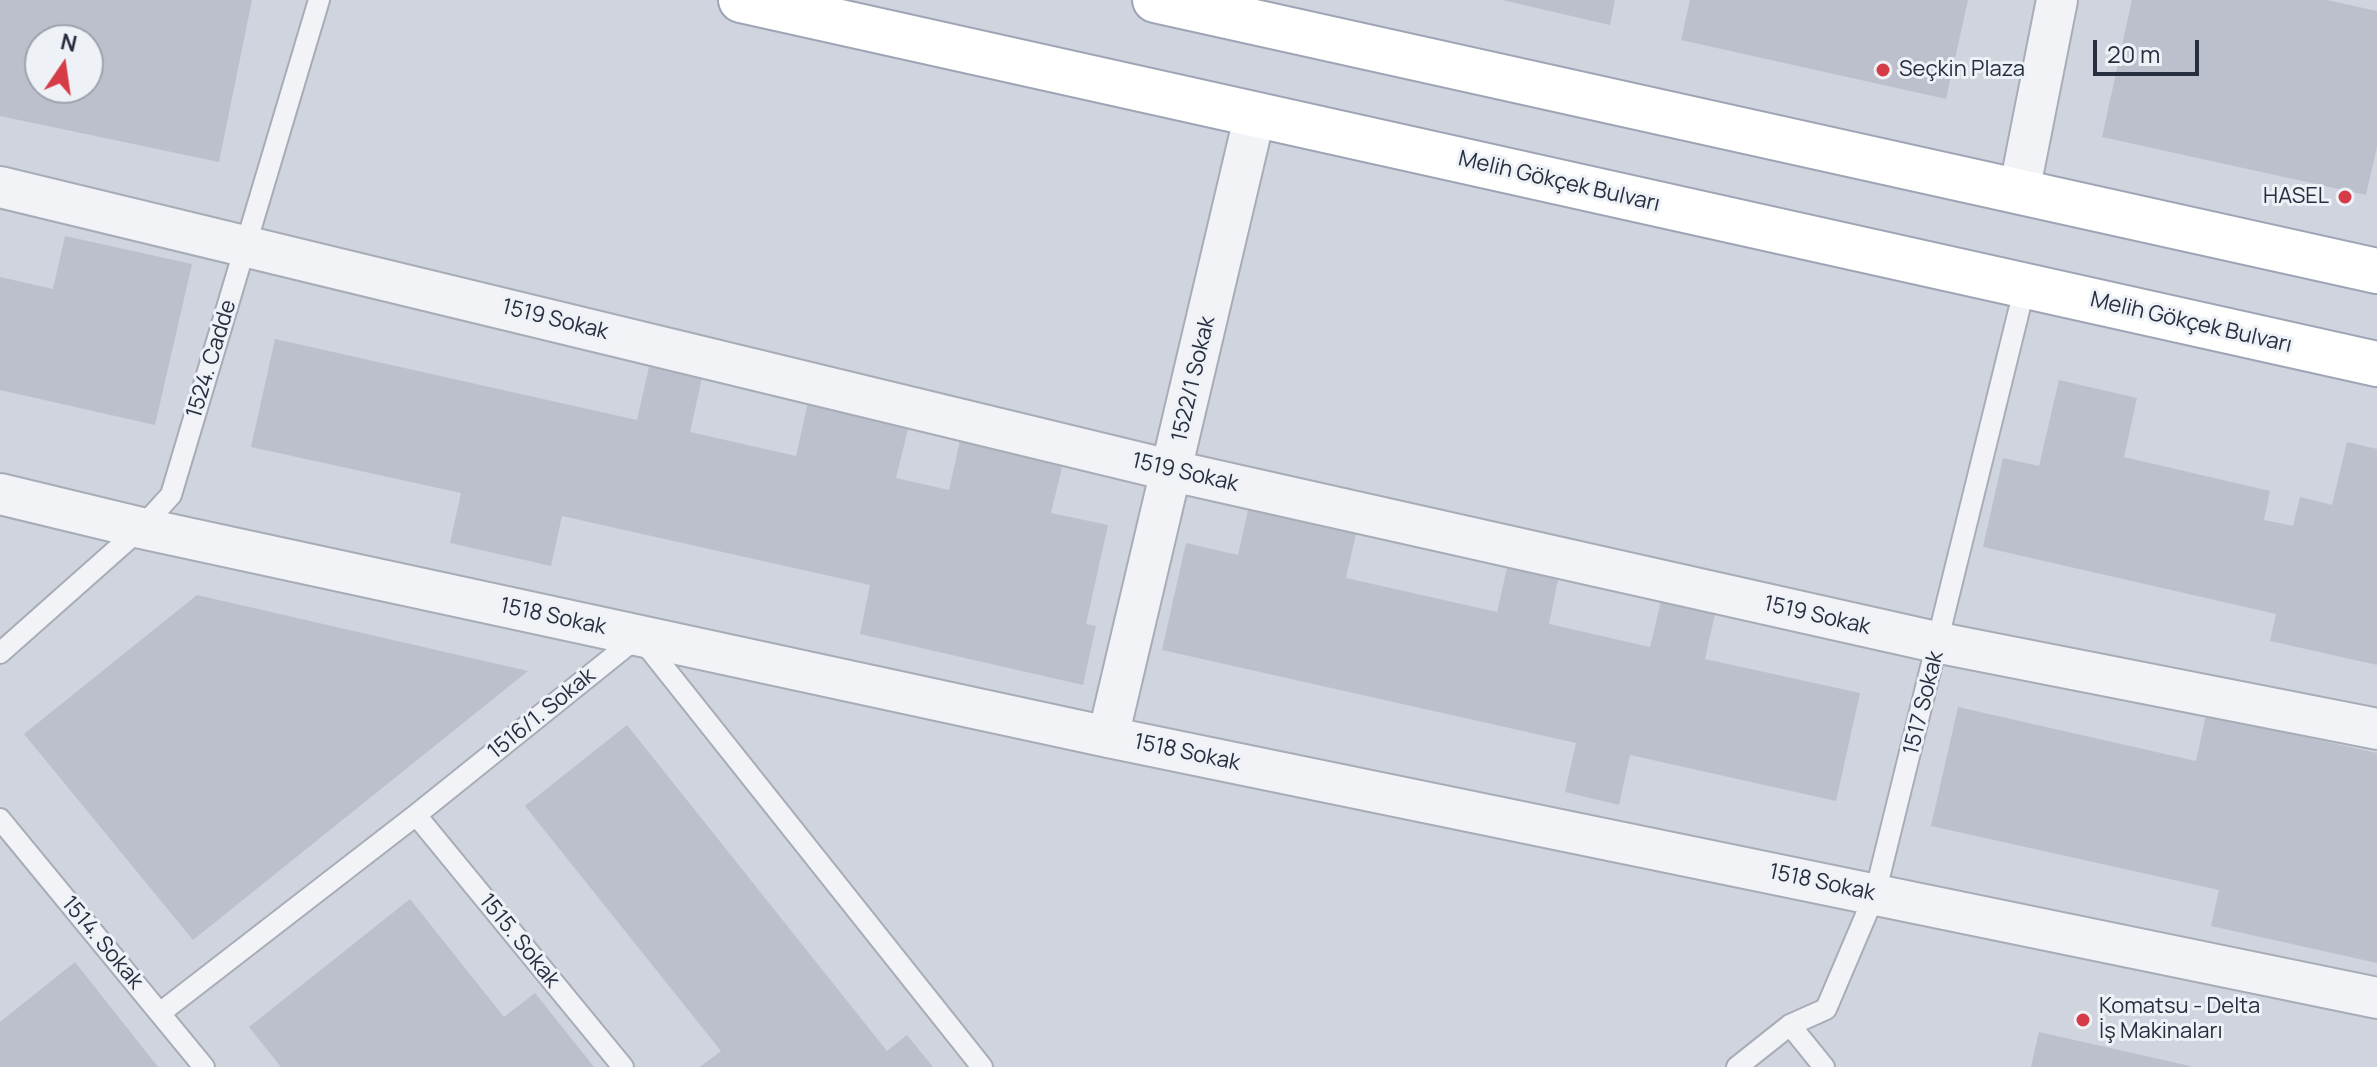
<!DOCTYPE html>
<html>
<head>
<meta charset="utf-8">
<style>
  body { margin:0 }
  #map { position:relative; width:2377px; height:1067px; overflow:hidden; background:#dee2e9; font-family:Manrope,sans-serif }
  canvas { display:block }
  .north { position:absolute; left:24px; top:24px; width:80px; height:80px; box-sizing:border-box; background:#eef1f6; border:2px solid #9ea3ad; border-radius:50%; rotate:13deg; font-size:22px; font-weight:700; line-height:32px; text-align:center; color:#272e40 }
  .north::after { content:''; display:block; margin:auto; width:28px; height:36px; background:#d53c48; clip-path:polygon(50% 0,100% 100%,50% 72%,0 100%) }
  .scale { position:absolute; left:2093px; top:40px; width:106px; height:36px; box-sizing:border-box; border:4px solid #272e40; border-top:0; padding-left:10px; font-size:24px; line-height:28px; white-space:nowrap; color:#272e40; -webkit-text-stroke:6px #eef1f6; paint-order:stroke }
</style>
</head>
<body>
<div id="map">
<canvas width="2377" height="1067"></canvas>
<div class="north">N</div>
<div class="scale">20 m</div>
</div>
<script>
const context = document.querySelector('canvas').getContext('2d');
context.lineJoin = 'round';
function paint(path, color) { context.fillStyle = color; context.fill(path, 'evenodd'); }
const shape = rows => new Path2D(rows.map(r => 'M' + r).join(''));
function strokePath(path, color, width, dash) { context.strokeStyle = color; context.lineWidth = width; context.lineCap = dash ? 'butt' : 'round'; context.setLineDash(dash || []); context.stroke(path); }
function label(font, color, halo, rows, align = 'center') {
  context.font = font + ' Manrope,sans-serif'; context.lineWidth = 6; context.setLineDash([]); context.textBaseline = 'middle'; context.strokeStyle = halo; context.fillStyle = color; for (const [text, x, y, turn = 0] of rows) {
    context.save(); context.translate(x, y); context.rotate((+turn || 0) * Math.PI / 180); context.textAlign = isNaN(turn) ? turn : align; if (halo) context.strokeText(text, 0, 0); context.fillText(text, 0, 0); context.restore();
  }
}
paint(shape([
  [0,0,2377,0,2377,1067,0,1067],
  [40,40,88,40,88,88,40,88]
]), '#d0d4de');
paint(shape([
  [0,0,252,0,219,162,0,116],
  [40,40,88,40,88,88,40,88],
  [1502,0,1615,0,1610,25],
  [1690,0,1968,0,1946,99,1681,40],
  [2132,0,2327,0,2377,11,2377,147,2366,195,2102,137],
  [65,236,192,264,155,425,0,390,0,277,53,289],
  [275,339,637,420,649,367,702,378,690,432,796,456,808,402,909,425,896,478,949,490,961,436,1064,459,1051,513,1108,525,1086,624,1096,626,1083,685,860,634,870,585,562,516,551,566,450,543,461,493,251,447],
  [2059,380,2137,398,2124,457,2270,491,2264,520,2293,526,2300,497,2332,505,2347,442,2377,449,2377,665,2270,641,2276,614,1983,547,2003,458,2039,466],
  [1250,501,1358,525,1346,578,1497,612,1509,559,1560,570,1549,624,1650,647,1663,593,1717,605,1705,659,1860,693,1836,801,1630,755,1619,805,1565,792,1576,743,1162,650,1186,543,1238,555],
  [197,595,528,671,193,940,24,734],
  [1958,707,2196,761,2206,715,2377,753,2377,963,2211,926,2219,890,1931,826],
  [627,725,887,1051,907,1035,933,1067,700,1067,721,1051,525,806],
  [410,899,504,1017,535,993,594,1067,281,1067,249,1027],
  [75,962,158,1067,0,1067,0,1022],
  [2039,1032,2190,1066,2189,1067,2031,1067]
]), '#bbc0cc');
const service = shape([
  [0,653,141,528,171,495,319,0],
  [416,815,623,1067],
  [0,819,204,1067],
  [160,1013,416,815,639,636,982,1067],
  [1790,1025,1824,1067],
  [1737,1067,1790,1025,1826,1009,1875,894,2025,286]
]);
const minor = shape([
  [0,187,1173,471,1940,643,2377,729],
  [2019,192,2057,0],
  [0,494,141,528,1108,737,2377,998],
  [1108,737,1255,114]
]);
const primary = shape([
  [741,0,2377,364],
  [1155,0,2377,271]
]);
strokePath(service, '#a7acb6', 24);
strokePath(minor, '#a7acb6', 44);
strokePath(primary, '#9da5b5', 48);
strokePath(service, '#f1f3f7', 20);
strokePath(minor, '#f1f3f7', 40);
strokePath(primary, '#fff', 44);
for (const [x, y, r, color] of [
  [1883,70,8,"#d53c48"],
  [2345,197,8,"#d53c48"],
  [2083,1020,8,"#d53c48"]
]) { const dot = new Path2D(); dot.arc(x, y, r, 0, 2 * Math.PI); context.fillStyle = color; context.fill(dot); strokePath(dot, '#eef1f6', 3); }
label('22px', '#272e40', '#eef1f6', [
  ["Seçkin Plaza",1899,70],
  ["HASEL",2329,197,"right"],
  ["Komatsu - Delta",2099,1007],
  ["İş Makinaları",2099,1032]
], 'left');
label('22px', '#272e40', '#eef1f6', [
  ["Melih Gökçek Bulvarı",1559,182,13],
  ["1519 Sokak",555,320,14],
  ["Melih Gökçek Bulvarı",2191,323,13],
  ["1524. Cadde",212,359,-73],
  ["1522/1 Sokak",1194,379,-77],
  ["1519 Sokak",1185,473,13],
  ["1519 Sokak",1817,616,13],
  ["1518 Sokak",553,617,12],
  ["1517 Sokak",1924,703,-76],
  ["1516/1. Sokak",542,714,-39],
  ["1518 Sokak",1187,753,12],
  ["1518 Sokak",1822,883,12],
  ["1515. Sokak",519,941,51],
  ["1514. Sokak",102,943,50]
]);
</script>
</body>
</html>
